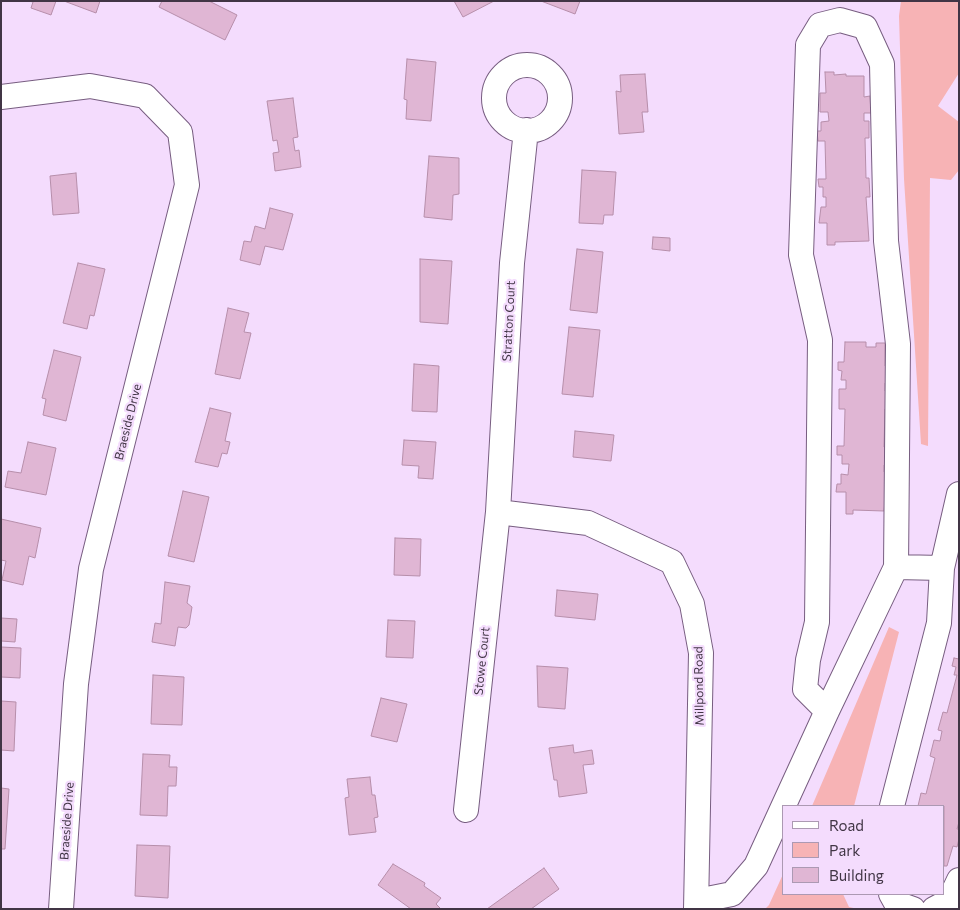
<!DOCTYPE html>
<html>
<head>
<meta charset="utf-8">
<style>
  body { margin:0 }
  #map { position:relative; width:960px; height:910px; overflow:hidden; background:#f4dcfd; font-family:Commissioner,sans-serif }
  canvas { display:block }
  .frame { position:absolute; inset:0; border:2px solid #413545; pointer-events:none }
  .legend { position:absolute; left:782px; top:805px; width:162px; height:90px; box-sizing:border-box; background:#f4dcfd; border:1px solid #ac99b3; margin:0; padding:6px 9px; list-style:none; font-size:15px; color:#413545 }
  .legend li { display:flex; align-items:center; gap:10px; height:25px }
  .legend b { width:25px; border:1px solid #ac99b3 }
</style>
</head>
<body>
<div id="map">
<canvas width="960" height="910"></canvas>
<div class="frame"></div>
<ul class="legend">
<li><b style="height:6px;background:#fff"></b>Road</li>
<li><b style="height:14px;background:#f7b3b5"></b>Park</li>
<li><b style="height:14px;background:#e0b6d4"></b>Building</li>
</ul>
</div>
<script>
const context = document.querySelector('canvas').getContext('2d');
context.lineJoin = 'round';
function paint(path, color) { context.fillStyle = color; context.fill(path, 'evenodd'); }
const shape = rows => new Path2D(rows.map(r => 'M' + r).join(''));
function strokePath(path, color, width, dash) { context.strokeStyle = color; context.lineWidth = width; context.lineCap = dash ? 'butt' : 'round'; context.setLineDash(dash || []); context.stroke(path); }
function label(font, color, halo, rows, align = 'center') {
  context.font = font + ' Commissioner,sans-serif'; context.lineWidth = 4.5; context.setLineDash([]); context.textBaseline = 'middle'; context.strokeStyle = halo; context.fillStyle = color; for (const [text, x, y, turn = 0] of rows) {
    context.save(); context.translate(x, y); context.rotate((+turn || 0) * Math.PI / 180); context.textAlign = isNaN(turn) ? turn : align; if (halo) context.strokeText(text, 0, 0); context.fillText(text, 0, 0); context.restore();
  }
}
paint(shape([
  [901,1,959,1,959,73,938,106,959,122,959,170,951,180,930,178,928,446,921,444,904,179,899,16],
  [889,627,899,632,854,806,812,806],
  [784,872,784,894,843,894,849,907,858,909,765,909,769,905]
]), '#f7b3b5');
const building = shape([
  [29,1,56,1,51,15,31,8,33,2,29,1],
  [64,1,100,1,96,13,64,1],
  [162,1,209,1,237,15,225,40,159,7,162,1],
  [454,1,494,1,463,17,454,1],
  [541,1,580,1,575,14,541,1],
  [407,59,436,62,431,121,406,119,407,100,404,99,407,59],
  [825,72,834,72,834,75,846,74,846,76,864,76,864,97,870,96,871,113,864,113,864,121,869,121,869,138,865,138,866,178,869,178,870,197,866,197,869,241,835,242,835,245,827,245,827,223,819,223,821,207,826,207,826,197,823,197,823,187,819,187,818,179,826,179,825,141,818,141,817,131,821,131,821,122,829,121,828,112,820,112,820,93,826,93,825,72],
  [645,74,648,112,642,112,644,132,619,134,616,91,621,92,620,75,645,74],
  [293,98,298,137,293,138,295,151,299,150,301,167,275,171,273,153,279,152,277,140,273,141,267,101,293,98],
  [429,156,459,158,459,194,453,195,452,220,424,217,429,156],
  [582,170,616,172,613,215,604,215,603,224,579,223,582,170],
  [76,173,79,213,53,215,50,176,76,173],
  [270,208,293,214,283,250,265,246,260,265,240,260,244,241,251,242,255,226,265,229,270,208],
  [653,237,670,238,670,251,652,249,653,237],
  [577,249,603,252,597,313,570,310,577,249],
  [420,259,452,261,448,324,420,322,420,259],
  [78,263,105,269,94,316,90,315,87,329,63,323,78,263],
  [228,308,249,313,244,332,251,333,240,379,215,374,228,308],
  [569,327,600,330,593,397,562,394,569,327],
  [845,342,866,342,866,347,876,347,876,343,885,343,885,366,890,366,890,383,885,383,885,391,889,391,888,409,885,409,884,447,888,447,889,465,884,465,884,472,888,472,884,511,853,510,853,514,846,514,846,492,836,492,837,484,841,484,841,474,848,475,849,464,842,464,842,455,837,455,837,446,844,446,845,409,839,409,839,389,846,389,846,380,841,380,842,371,838,370,838,362,844,362,845,342],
  [54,350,81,357,66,421,43,415,46,399,42,398,54,350],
  [414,364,439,366,437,412,412,411,414,364],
  [210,408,231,413,225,441,230,442,227,454,222,453,218,467,195,462,210,408],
  [575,431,614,435,611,461,573,457,575,431],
  [404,440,436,442,433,479,418,478,419,466,402,465,404,440],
  [28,442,56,448,46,495,5,487,8,471,21,473,28,442],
  [183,491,209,497,194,562,168,556,183,491],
  [1,519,41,528,35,558,29,556,23,585,2,580,6,561,1,560,1,519],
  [395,538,421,539,420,576,394,575,395,538],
  [165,582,190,586,187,603,192,607,189,625,186,628,178,627,175,646,152,642,155,623,161,624,165,582],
  [557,590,598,594,595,620,555,616,557,590],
  [1,618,17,619,15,642,1,641,1,618],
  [388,620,415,621,413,658,386,657,388,620],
  [1,647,21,648,20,678,1,677,1,647],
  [954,658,959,659,959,822,957,829,959,829,959,839,957,847,953,846,947,866,944,866,944,806,918,806,921,793,926,794,935,758,930,756,934,740,940,741,942,731,938,730,943,712,947,713,957,675,954,675,956,667,952,666,954,658],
  [537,666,568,668,565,709,538,707,537,666],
  [153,675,184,677,182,725,151,724,153,675],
  [381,698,407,704,397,742,371,736,381,698],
  [1,701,16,702,14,751,1,750,1,701],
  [573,745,574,753,592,750,594,764,583,765,587,793,559,797,557,780,554,780,549,748,573,745],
  [143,754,170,755,169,767,177,767,176,786,168,786,167,816,140,815,143,754],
  [370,777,372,795,375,795,378,817,374,818,376,832,349,835,345,798,349,797,347,779,370,777],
  [1,788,9,789,5,849,1,849,1,788],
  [137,845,170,846,168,898,135,896,137,845],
  [393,864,425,883,424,886,441,898,436,904,441,909,411,909,378,885,393,864],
  [544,868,559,889,531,909,487,909,544,868]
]);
paint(building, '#e0b6d4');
strokePath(building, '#b68eaa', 1);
const minor = shape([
  '494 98a33 33 0 1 1 66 0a33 33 0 1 1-66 0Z',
  [1,97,90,86,145,96,180,132,187,185,91,569,76,684,61,909],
  [498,512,588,523,672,562,692,604,701,653,696,909],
  [896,567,942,568],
  [892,806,939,623,942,568,959,494],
  [466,810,498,512,512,263,526,130],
  [891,894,896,903,913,909],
  [697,901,732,894,756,866,827,711,896,567,898,344,886,241,882,64,865,27,840,20,820,25,808,45,801,255,820,340,817,622,808,660,805,689,827,711],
  [934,909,949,901,959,880]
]);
strokePath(minor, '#775d80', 26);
strokePath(minor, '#fff', 24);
label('12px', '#413545', '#f4dcfd', [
  ["Stratton Court",509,321,-87],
  ["Braeside Drive",128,422,-76],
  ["Stowe Court",482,661,-84],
  ["Millpond Road",699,686,-91],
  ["Braeside Drive",67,821,-86]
]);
</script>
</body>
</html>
